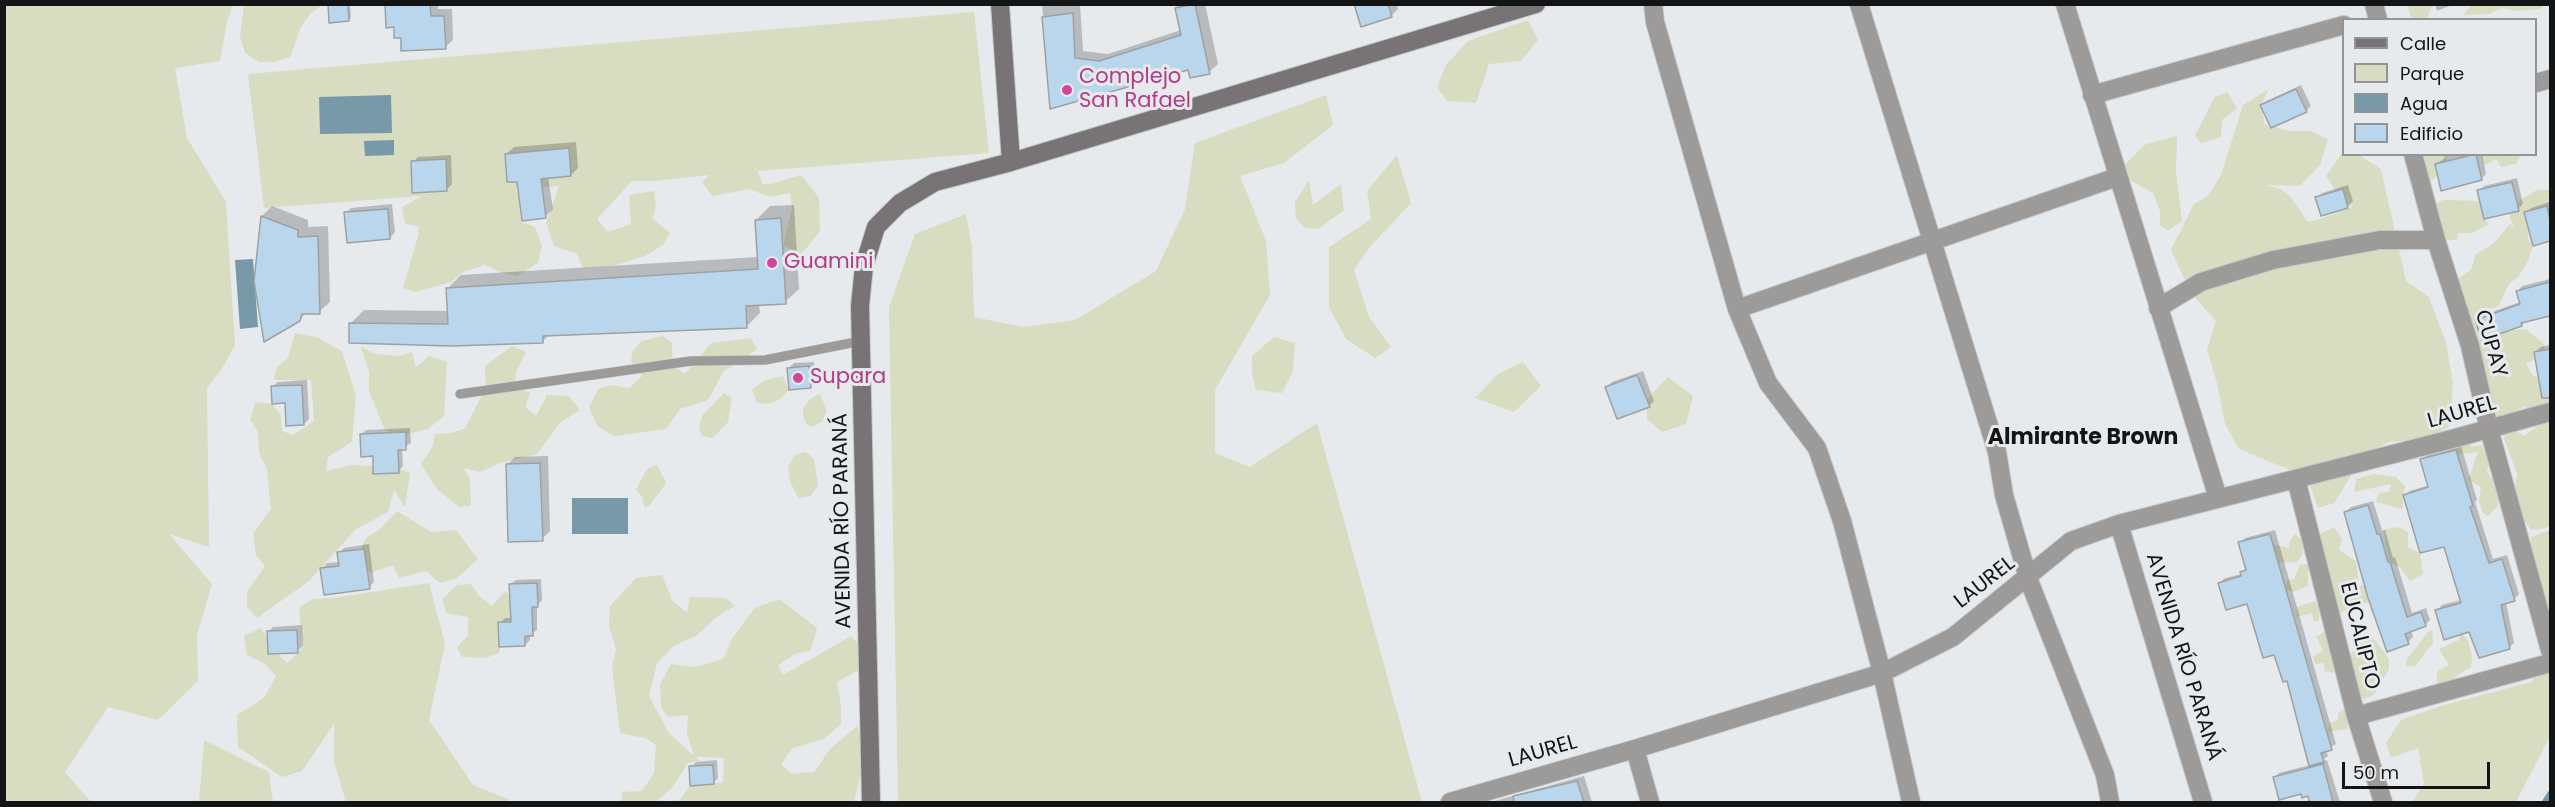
<!DOCTYPE html>
<html>
<head>
<meta charset="utf-8">
<style>
  body { margin:0 }
  #map { position:relative; width:2555px; height:807px; overflow:hidden; background:#e6eaed; font-family:Poppins,sans-serif }
  canvas { display:block }
  .frame { position:absolute; inset:0; border:6px solid #131415; pointer-events:none }
  .legend { position:absolute; left:2342px; top:18px; width:195px; height:138px; box-sizing:border-box; background:#e6eaed; border:2px solid #929497; margin:0; padding:8px 10px; list-style:none; font-size:18px; color:#131415 }
  .legend li { display:flex; align-items:center; gap:12px; height:30px }
  .legend b { width:30px; border:2px solid #929497 }
  .scale { position:absolute; left:2342px; top:762px; width:148px; height:27px; box-sizing:border-box; border:3px solid #131415; border-top:0; padding-left:8px; font-size:18px; line-height:21px; white-space:nowrap; color:#131415; -webkit-text-stroke:4px #e6eaed; paint-order:stroke }
</style>
</head>
<body>
<div id="map">
<canvas width="2555" height="807"></canvas>
<div class="frame"></div>
<ul class="legend">
<li><b style="height:8px;background:#787475"></b>Calle</li>
<li><b style="height:16px;background:#d8dcc1"></b>Parque</li>
<li><b style="height:16px;background:#7899a8"></b>Agua</li>
<li><b style="height:16px;background:#b9d6ec"></b>Edificio</li>
</ul>
<div class="scale">50 m</div>
</div>
<script>
const context = document.querySelector('canvas').getContext('2d');
context.lineJoin = 'round';
function paint(path, color) { context.fillStyle = color; context.fill(path, 'evenodd'); }
const shape = rows => new Path2D(rows.map(r => 'M' + r).join(''));
function strokePath(path, color, width, dash) { context.strokeStyle = color; context.lineWidth = width; context.lineCap = dash ? 'butt' : 'round'; context.setLineDash(dash || []); context.stroke(path); }
function label(font, color, halo, rows, align = 'center') {
  context.font = font + ' Poppins,sans-serif'; context.lineWidth = 6; context.setLineDash([]); context.textBaseline = 'middle'; context.strokeStyle = halo; context.fillStyle = color; for (const [text, x, y, turn = 0] of rows) {
    context.save(); context.translate(x, y); context.rotate((+turn || 0) * Math.PI / 180); context.textAlign = isNaN(turn) ? turn : align; if (halo) context.strokeText(text, 0, 0); context.fillText(text, 0, 0); context.restore();
  }
}
paint(shape([
  [5,4,233,5,227,21,220,61,175,68,187,138,226,202,235,345,223,367,207,388,209,547,169,534,212,584,197,635,198,681,158,720,108,707,65,772,91,802,5,802],
  [244,5,244,4,322,5,311,13,301,27,290,57,275,62,259,62,245,53,240,37],
  [2407,5,2432,5,2427,20,2412,19],
  [2471,5,2471,4,2545,5,2540,9,2516,11,2502,8,2489,14,2463,15],
  [974,12,989,153,758,171,762,184,770,184,801,175,819,198,820,231,801,255,783,245,792,208,790,193,770,197,749,189,712,196,702,182,709,175,654,181,632,181,597,219,608,232,631,224,629,195,654,191,656,207,652,218,670,233,663,245,645,256,613,266,583,268,577,254,554,246,546,223,559,186,515,189,518,194,521,222,535,227,542,246,538,263,517,276,502,273,485,265,463,272,451,282,415,292,403,288,419,233,418,226,405,224,402,207,422,196,264,208,248,74],
  [1528,20,1538,40,1521,61,1489,64,1476,103,1447,101,1437,87,1446,65,1468,41],
  [2269,89,2263,100,2264,124,2289,131,2310,131,2328,139,2320,165,2300,186,2266,185,2280,189,2291,197,2307,221,2314,221,2353,207,2344,203,2326,176,2343,152,2344,154,2359,155,2381,169,2406,281,2429,297,2446,343,2453,383,2450,426,2427,439,2389,442,2364,455,2334,503,2318,508,2307,477,2239,449,2225,424,2217,383,2207,350,2216,321,2191,293,2171,250,2194,204,2208,196,2221,175,2243,105],
  [2227,92,2237,108,2222,120,2221,137,2201,143,2195,135,2215,97],
  [1326,95,1333,125,1284,163,1240,176,1266,241,1270,295,1215,390,1215,453,1250,467,1317,423,1422,802,898,802,889,307,915,234,966,214,972,246,974,317,1023,327,1075,320,1156,271,1185,209,1195,143],
  [2177,136,2176,171,2182,221,2168,230,2160,225,2160,211,2153,193,2117,173,2144,145],
  [1397,155,1411,203,1369,248,1354,270,1369,317,1391,347,1375,358,1346,339,1329,307,1329,247,1371,219,1367,191],
  [2411,155,2447,155,2445,170,2423,187],
  [2480,155,2480,154,2521,155,2516,164,2501,167,2496,159,2484,166],
  [1309,180,1313,205,1341,184,1344,210,1318,229,1305,228,1296,218,1295,202],
  [2537,190,2550,190,2550,228,2546,223,2546,206,2524,212,2529,231,2528,239,2533,246,2528,261,2518,277,2509,284,2498,307,2483,309,2475,320,2481,334,2526,329,2546,346,2539,357,2526,364,2533,376,2550,376,2550,422,2530,417,2526,406,2508,415,2497,426,2476,397,2491,390,2476,373,2450,284,2471,270,2476,254,2493,244,2510,224,2514,227,2509,216,2520,200],
  [2443,200,2478,201,2480,203,2488,225,2471,233,2459,233,2457,240,2436,240,2431,255,2426,244,2430,207],
  [295,333,316,337,342,351,356,395,352,442,328,457,326,471,352,465,395,467,410,473,405,507,394,490,388,512,356,529,309,581,257,618,247,607,247,592,265,566,256,555,253,533,271,509,267,470,259,453,258,432,250,419,256,402,272,404,281,416,282,431,293,435,314,421,311,380,274,380,276,368,288,358],
  [663,336,672,343,673,366,685,374,711,343,751,338,757,349,723,372,708,400,680,409,666,429,614,436,597,426,589,407,598,389,611,385,629,388,642,376,631,361,633,350,642,341],
  [1274,337,1295,343,1293,371,1282,393,1256,390,1252,372,1252,356],
  [512,346,526,352,517,370,514,386,530,393,525,407,536,416,547,395,569,396,580,410,560,423,537,454,500,463,480,472,463,468,470,478,471,506,459,507,437,489,421,464,432,448,435,434,452,433,465,428,486,388,485,366],
  [361,347,376,354,399,356,412,352,416,367,429,356,447,362,444,416,428,429,401,436,385,430,369,391,369,372],
  [1523,362,1541,386,1514,412,1475,398,1498,374],
  [783,376,789,390,779,400,767,404,757,403,752,390,765,380],
  [1668,377,1693,396,1686,424,1662,432,1647,419,1647,399],
  [724,393,732,398,728,422,713,438,702,436,699,429,702,416],
  [820,394,827,411,822,422,812,427,807,425,803,416,803,409,810,399],
  [2507,423,2524,436,2540,424,2550,423,2550,526,2542,529,2531,530,2513,503,2517,473,2504,439],
  [2466,435,2472,447,2482,445,2489,463,2487,471,2500,492,2498,506,2488,516,2483,513,2479,501,2481,487,2468,480,2478,452,2453,455,2446,451,2452,439],
  [806,452,814,459,818,485,811,496,798,498,790,481,788,467,795,455],
  [657,465,666,483,650,505,644,507,643,498,636,490,647,469],
  [2373,474,2396,477,2405,486,2402,509,2376,502,2379,493,2389,492,2391,484,2354,492,2356,479],
  [397,511,431,532,456,530,478,559,457,578,440,583,426,571,399,578,393,565,370,573,361,563,360,552,365,539,381,528],
  [2334,527,2342,539,2339,550,2356,561,2359,585,2374,586,2374,600,2334,615,2316,536],
  [2398,527,2408,532,2408,547,2420,553,2423,574,2410,581,2400,567,2390,562,2385,544,2384,530],
  [2550,530,2550,631,2531,616,2541,592,2528,570,2531,537],
  [2295,534,2303,541,2302,555,2297,562,2273,563,2268,555,2274,545,2289,548,2290,541],
  [2308,564,2308,586,2293,592,2286,590,2286,581,2294,579,2300,565],
  [662,575,672,600,687,613,690,597,726,598,735,606,718,616,696,636,675,645,657,663,649,696,669,733,694,756,687,734,688,715,668,717,661,707,660,684,671,664,695,667,723,659,733,637,755,608,779,599,817,628,811,650,795,654,778,665,783,675,851,636,868,653,868,665,837,682,841,706,841,724,824,739,793,748,781,764,792,774,814,772,830,749,857,726,863,741,862,769,854,802,678,802,690,786,723,782,724,758,696,757,699,761,688,763,672,788,655,802,622,802,622,792,642,791,654,773,656,745,645,738,620,733,612,666,616,650,609,626,610,606,636,578],
  [429,583,445,644,429,720,473,785,508,799,507,802,346,802,334,762,334,724,302,771,282,777,238,747,237,715,264,698,276,676,265,664,247,655,244,636,261,628,273,649,287,663,303,648,299,608,313,599,334,598],
  [471,584,480,597,492,606,505,591,519,608,503,637,499,653,486,658,462,657,457,648,468,635,468,617,446,613,442,599,457,585],
  [2315,601,2319,607,2319,621,2314,621,2312,613,2296,617,2297,607],
  [2327,630,2335,669,2333,673,2325,671,2324,663,2315,664,2313,657,2323,650,2316,637],
  [2432,630,2433,643,2415,666,2405,666,2408,658,2428,632],
  [2460,631,2468,640,2472,656,2471,667,2456,676,2448,691,2437,685,2437,671,2449,665,2439,649,2459,640],
  [2367,634,2376,641,2389,659,2389,669,2374,695,2361,700,2347,659],
  [2550,655,2550,736,2516,802,2412,802,2424,784,2418,748,2391,758,2386,743,2401,720,2441,706,2531,682],
  [2345,708,2349,716,2347,729,2328,732,2329,723,2338,720,2338,714],
  [204,740,269,772,273,802,199,802]
]), '#d8dcc1');
paint(shape([
  [391,95,392,133,320,134,319,97],
  [394,140,394,155,365,156,364,141],
  [253,259,258,327,240,329,235,260],
  [572,498,628,498,628,534,572,534]
]), '#7899a8');
paint(shape([
  [330,4,350,4,351,18,348,20],
  [386,4,438,4,438,9,452,9,453,40,445,47,402,36],
  [1042,4,1080,4,1083,51,1108,54,1181,30,1176,8,1180,4,1205,4,1218,64,1209,72,1189,68,1051,107],
  [1356,4,1397,4,1398,9,1391,16],
  [2435,4,2455,4,2437,11],
  [2301,85,2311,106,2306,111,2262,106,2267,101],
  [576,142,578,168,571,175,548,177,553,209,545,217,518,180,506,154,514,147],
  [2444,154,2482,154,2486,174,2481,179,2436,164,2445,158],
  [451,155,452,184,447,189,413,162,418,157],
  [2517,178,2523,204,2518,209,2479,191,2484,186],
  [2348,185,2353,201,2348,206,2322,214,2317,198,2322,193],
  [2550,202,2550,240,2534,244,2526,213,2531,208],
  [392,204,395,232,390,238,346,213,351,208],
  [794,205,799,289,785,302,759,304,760,313,746,327,550,334,543,341,350,324,364,310,449,311,447,289,461,275,758,257,756,220,770,206],
  [272,206,308,220,308,227,328,226,330,302,319,312,307,312,299,320,256,281,262,216],
  [2550,279,2550,315,2526,321,2522,325,2483,338,2476,320,2481,316,2520,302,2518,291,2522,286],
  [2550,345,2550,377,2540,379,2535,352,2541,347],
  [814,362,815,381,810,387,789,368,794,363],
  [1643,371,1654,401,1649,406,1607,387,1612,382],
  [307,380,309,419,304,424,272,387,278,382],
  [410,428,411,443,402,448,403,466,398,471,374,455,361,435,366,430],
  [2461,446,2477,500,2475,502,2493,559,2507,555,2519,594,2514,599,2506,602,2514,643,2509,648,2470,631,2437,610,2442,605,2461,600,2445,546,2405,496,2410,491,2429,485,2422,460,2427,455],
  [548,456,550,531,542,539,507,465,515,457],
  [2373,501,2382,530,2385,530,2393,558,2395,557,2412,613,2426,608,2430,620,2425,625,2411,630,2413,637,2408,642,2388,650,2346,512,2351,507],
  [2275,530,2336,744,2326,750,2328,756,2322,761,2327,760,2340,802,2311,802,2309,794,2275,777,2279,773,2310,765,2288,680,2248,602,2220,583,2225,578,2242,574,2247,567,2240,543,2245,538],
  [369,544,374,582,369,587,322,569,327,563,340,562,339,553,344,548],
  [541,579,542,600,537,606,537,630,530,635,530,640,525,645,500,623,505,618,512,618,510,585,516,580],
  [302,625,303,646,297,651,268,632,273,627],
  [717,760,718,778,713,783,691,767,696,762],
  [1584,776,1592,802,1476,802,1490,799,1491,802]
]), '#0003');
strokePath(shape([
  [2545,802,2550,794]
]), '#7899a8', 6);
const building = shape([
  [328,4,348,4,349,21,329,23,328,4],
  [385,4,430,4,431,16,444,16,446,49,401,51,401,38,394,38,394,27,386,28,385,4],
  [1195,4,1210,74,1190,78,1188,70,1050,109,1042,17,1073,13,1075,58,1099,61,1181,35,1175,8,1195,4],
  [1354,4,1388,4,1392,17,1361,27,1354,4],
  [2296,89,2307,112,2271,128,2260,105,2296,89],
  [569,148,571,176,541,179,546,218,522,221,517,182,507,182,505,154,569,148],
  [2476,154,2482,180,2441,191,2435,164,2476,154],
  [446,159,447,191,412,193,411,161,446,159],
  [2512,182,2519,211,2484,219,2477,190,2512,182],
  [2343,189,2348,208,2321,216,2315,197,2343,189],
  [2547,206,2550,220,2550,241,2533,246,2524,212,2547,206],
  [388,209,390,239,347,243,344,212,388,209],
  [261,216,298,230,298,237,318,236,320,314,302,314,300,321,264,342,254,281,261,216],
  [781,218,786,304,746,306,747,328,543,336,543,343,451,346,349,343,349,323,448,324,446,288,758,269,755,220,781,218],
  [2550,282,2550,316,2521,323,2522,326,2482,340,2475,320,2520,304,2516,291,2550,282],
  [2550,349,2550,398,2542,398,2534,352,2550,349],
  [809,366,811,388,789,390,787,368,809,366],
  [1637,375,1650,407,1617,419,1605,387,1637,375],
  [302,385,304,425,286,426,285,403,272,404,271,386,302,385],
  [406,432,406,450,398,450,399,473,373,474,373,456,361,457,360,434,406,432],
  [2456,450,2473,506,2470,507,2489,563,2502,559,2515,601,2501,605,2510,649,2479,658,2469,632,2444,640,2435,610,2461,603,2444,547,2420,553,2403,495,2428,487,2420,459,2456,450],
  [540,463,543,541,508,542,506,464,540,463],
  [2368,505,2377,534,2380,534,2388,562,2390,562,2407,617,2421,612,2426,626,2405,634,2409,644,2387,652,2368,598,2344,512,2368,505],
  [2270,534,2332,750,2321,753,2324,762,2309,766,2287,681,2283,682,2274,655,2263,658,2247,604,2226,610,2218,583,2241,576,2240,572,2246,570,2238,542,2270,534],
  [364,549,370,589,324,595,320,568,339,566,337,552,364,549],
  [537,583,538,607,532,607,533,636,525,636,525,646,499,647,498,622,511,622,509,584,537,583],
  [297,630,298,653,268,654,267,631,297,630],
  [2323,764,2333,802,2309,802,2308,796,2302,798,2301,794,2279,800,2273,777,2323,764],
  [713,765,714,784,690,786,689,766,713,765],
  [1577,781,1584,802,1514,802,1513,796,1577,781]
]);
paint(building, '#b9d6ec');
strokePath(building, '#9da1a4', 1.5);
const lane = shape([
  [460,394,691,361,765,360,861,341]
]);
const street = shape([
  [1653,4,1655,22,1737,309,1768,383,1817,448,1842,521,1882,673,1911,802],
  [1859,4,1997,452,2004,495,2028,578,2105,775,2110,802],
  [2065,4,2218,498],
  [2374,4,2378,20],
  [2536,83,2550,79],
  [2092,95,2344,25],
  [2413,154,2436,240,2470,346,2489,429,2550,650],
  [2158,308,2201,282,2273,260,2380,240,2436,240],
  [1737,309,2117,177],
  [2296,479,2356,716,2383,802],
  [2119,524,2203,802],
  [2356,716,2550,663],
  [1635,749,1650,802],
  [1450,802,1635,749,1882,673,1953,637,2071,541,2119,524,2452,439,2550,412]
]);
const secondary = shape([
  [1000,4,1011,162],
  [871,802,860,306,864,266,876,227,900,203,935,182,1011,162,1536,4]
]);
strokePath(lane, '#c4c8ca', 10);
strokePath(street, '#c4c8ca', 20);
strokePath(secondary, '#c4c8ca', 20);
strokePath(lane, '#9d9a9a', 9);
strokePath(street, '#9d9a9a', 18);
strokePath(secondary, '#787475', 18);
for (const [x, y, r, color] of [
  [1067,90,6,"#d1479c"],
  [772,263,6,"#d1479c"],
  [798,378,6,"#d1479c"]
]) { const dot = new Path2D(); dot.arc(x, y, r, 0, 2 * Math.PI); context.fillStyle = color; context.fill(dot); strokePath(dot, '#e6eaed', 2); }
label('21px', '#b23c85', '#e6eaed', [
  ["Complejo",1079,78],
  ["San Rafael",1079,102],
  ["Guamini",784,263],
  ["Supara",810,378]
], 'left');
label('21px', '#131415', '#e6eaed', [
  ["CUPAY",2490,344,74],
  ["LAUREL",2462,413,-16],
  ["AVENIDA RÍO PARANÁ",843,521,-91],
  ["LAUREL",1985,583,-38],
  ["EUCALIPTO",2359,636,76],
  ["AVENIDA RÍO PARANÁ",2183,657,73],
  ["LAUREL",1543,752,-16]
]);
label('bold 22px', '#131415', '#e6eaed', [
  ["Almirante Brown",2083,438]
]);
</script>
</body>
</html>
